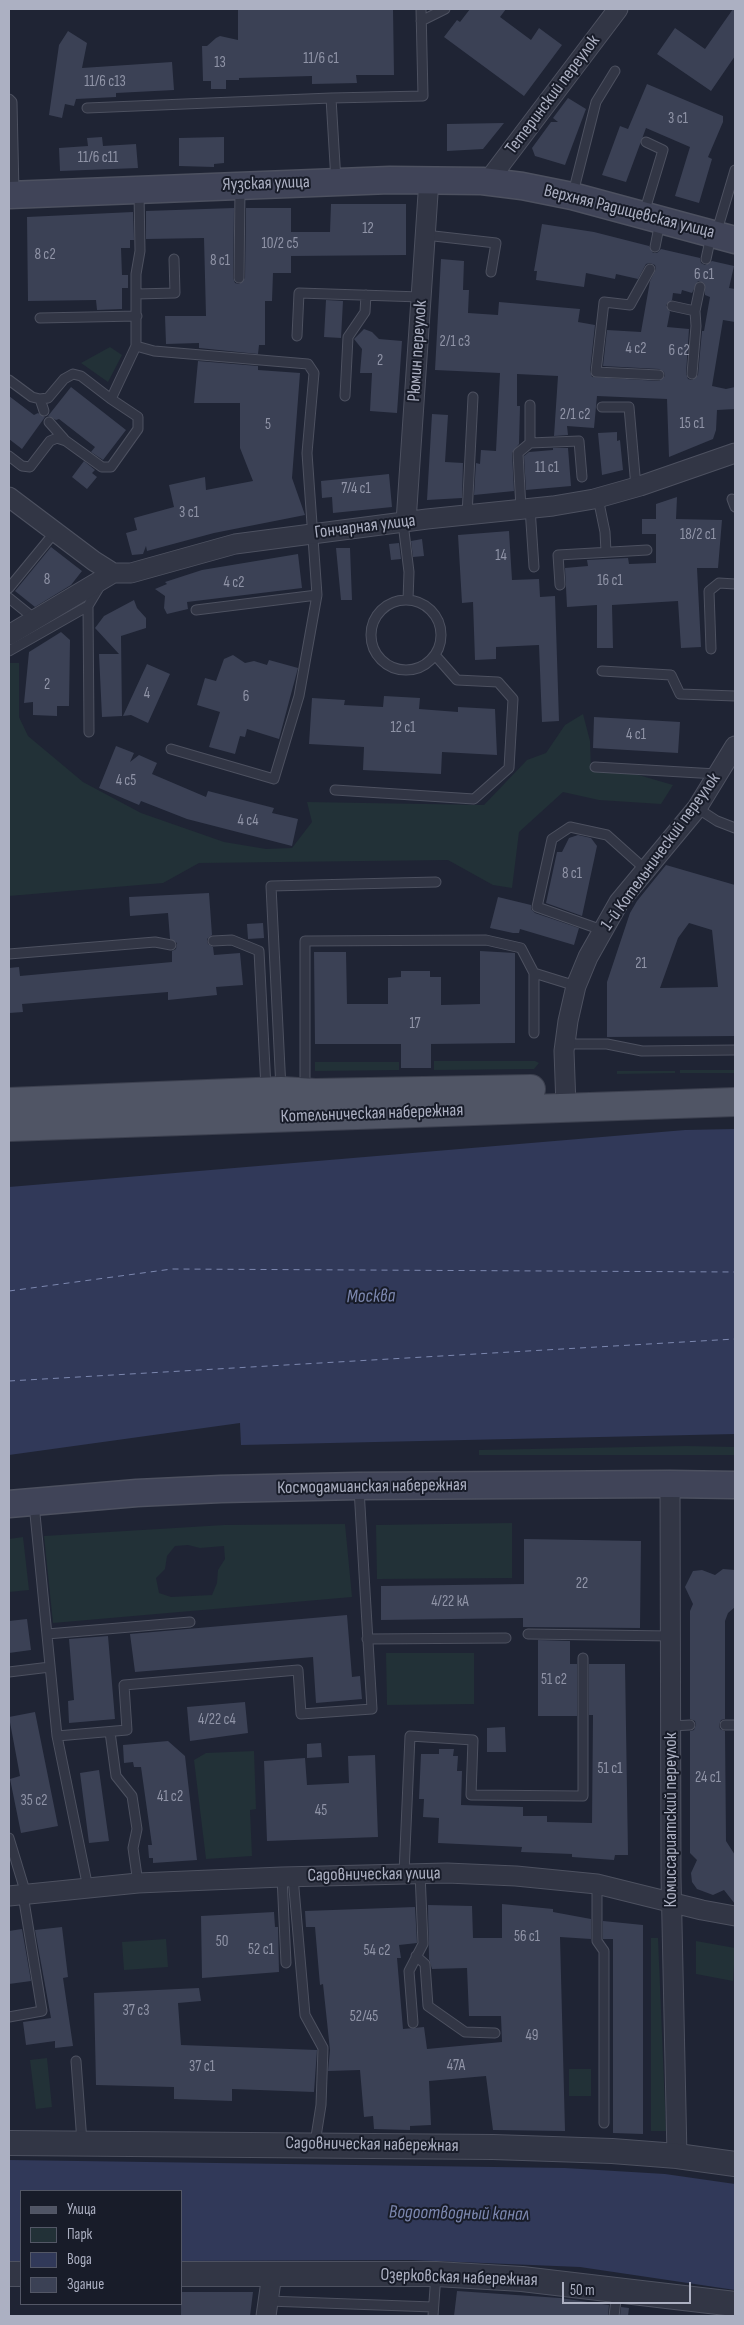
<!DOCTYPE html>
<html>
<head>
<meta charset="utf-8">
<style>
  body { margin:0 }
  #map { position:relative; width:744px; height:2325px; overflow:hidden; background:#1f2434; font-family:"Sofia Sans Condensed",sans-serif }
  canvas { display:block }
  .frame { position:absolute; inset:0; border:10px solid #acb0c2; pointer-events:none }
  .legend { position:absolute; left:20px; top:2190px; width:162px; height:115px; box-sizing:border-box; background:#181c29; border:1px solid #535766; margin:0; padding:6px 9px; list-style:none; font-size:15px; color:#acb0c2 }
  .legend li { display:flex; align-items:center; gap:10px; height:25px }
  .legend b { width:25px; border:1px solid #535766 }
  .scale { position:absolute; left:562px; top:2282px; width:129px; height:22px; box-sizing:border-box; border:2px solid #acb0c2; border-top:0; padding-left:6px; font-size:15px; line-height:18px; white-space:nowrap; color:#acb0c2; -webkit-text-stroke:4px #181c29; paint-order:stroke }
</style>
</head>
<body>
<div id="map">
<canvas width="744" height="2325"></canvas>
<div class="frame"></div>
<ul class="legend">
<li><b style="height:6px;background:#505565"></b>Улица</li>
<li><b style="height:14px;background:#223137"></b>Парк</li>
<li><b style="height:14px;background:#313959"></b>Вода</li>
<li><b style="height:14px;background:#3b4155"></b>Здание</li>
</ul>
<div class="scale">50 m</div>
</div>
<script>
const context = document.querySelector('canvas').getContext('2d');
context.lineJoin = 'round';
function paint(path, color) { context.fillStyle = color; context.fill(path, 'evenodd'); }
const shape = rows => new Path2D(rows.map(r => 'M' + r).join(''));
function strokePath(path, color, width, dash) { context.strokeStyle = color; context.lineWidth = width; context.lineCap = dash ? 'butt' : 'round'; context.setLineDash(dash || []); context.stroke(path); }
function label(font, color, halo, rows, align = 'center') {
  context.font = font + ' "Sofia Sans Condensed",sans-serif'; context.lineWidth = 4; context.setLineDash([]); context.textBaseline = 'middle'; context.strokeStyle = halo; context.fillStyle = color; for (const [text, x, y, turn = 0] of rows) {
    context.save(); context.translate(x, y); context.rotate((+turn || 0) * Math.PI / 180); context.textAlign = isNaN(turn) ? turn : align; if (halo) context.strokeText(text, 0, 0); context.fillText(text, 0, 0); context.restore();
  }
}
paint(shape([
  [110,347,122,355,108,382,81,363],
  [9,663,19,663,19,717,28,736,83,782,141,813,224,842,266,849,292,848,312,822,307,802,484,805,527,760,546,753,565,725,583,714,590,741,591,771,635,774,673,785,661,804,599,800,563,792,519,832,512,888,493,885,448,860,199,863,163,883,9,896],
  [434,1061,535,1061,539,1063,534,1069,434,1070],
  [315,1062,399,1062,399,1070,315,1071],
  [680,1070,735,1070,735,1073,680,1073],
  [617,1071,675,1071,675,1073,617,1074],
  [686,1446,735,1447,735,1455,479,1455,479,1450],
  [512,1523,512,1578,377,1579,376,1525],
  [345,1524,352,1597,53,1623,44,1536,224,1525],
  [188,1545,200,1548,224,1546,225,1559,218,1570,217,1583,212,1595,171,1597,159,1593,156,1578,165,1569,167,1556,175,1546],
  [23,1537,29,1590,9,1592,9,1539],
  [386,1653,474,1653,474,1704,387,1705],
  [254,1751,256,1809,250,1810,252,1856,206,1859,194,1760,206,1753],
  [651,1938,658,1938,666,2131,651,2131],
  [166,1939,168,1967,124,1970,122,1942],
  [696,1941,735,1948,733,1981,696,1974],
  [47,2058,52,2107,36,2109,30,2060],
  [569,2069,591,2069,591,2096,569,2096]
]), '#223137');
paint(shape([
  [735,1129,735,1434,241,1445,240,1423,9,1455,9,1187,685,1130],
  [9,2160,565,2168,665,2174,735,2184,735,2290,580,2267,411,2260,181,2261,181,2191,21,2191,21,2262,9,2262]
]), '#313959');
strokePath(shape([
  [9,1291,172,1269,735,1272],
  [9,1381,735,1339]
]), '#7c87af', 1, [6, 5]);
paint(shape([
  [238,9,393,9,394,75,356,75,357,83,312,84,312,76,239,78,239,80,226,80,226,89,211,89,211,81,203,81,202,46,207,46,216,38,220,36,238,40],
  [470,9,506,9,500,17,531,40,539,28,562,45,524,96,444,37,457,20,460,22],
  [733,9,735,9,735,56,711,91,657,54,675,28,705,49],
  [68,31,87,43,82,68,172,62,174,90,116,93,116,97,76,99,74,106,65,104,62,118,49,115,59,45],
  [647,84,723,116,723,122,708,157,712,159,699,203,675,196,690,147,646,128,626,182,602,175,620,126,628,129],
  [568,98,586,109,565,165,535,156,532,148,551,122,558,122,553,118],
  [504,123,483,149,447,151,447,124],
  [102,137,103,146,136,144,138,168,60,171,59,148,88,146,87,138],
  [224,137,224,163,214,164,214,167,179,166,179,138],
  [331,204,406,204,406,255,291,256,291,273,273,273,272,301,265,301,265,345,259,345,258,354,199,348,199,343,166,344,165,316,206,316,204,238,146,239,146,211,234,208,233,278,235,283,239,284,245,278,246,208,291,208,291,232,330,232],
  [133,212,134,240,130,240,130,248,121,248,122,275,128,275,128,288,122,288,122,309,97,310,96,300,28,301,27,217],
  [542,224,594,232,649,246,653,253,657,253,661,249,700,258,701,263,705,265,712,261,734,266,729,288,735,289,735,322,723,320,712,386,726,389,735,387,735,409,717,410,716,430,713,439,669,457,667,399,597,396,594,428,567,426,568,435,554,436,558,376,517,374,517,406,520,406,519,444,512,453,514,491,474,495,476,463,480,464,481,450,496,451,500,373,435,370,441,259,464,261,463,290,469,290,468,313,498,315,499,302,580,309,578,322,595,325,590,371,592,377,659,381,665,376,664,372,659,369,603,366,607,330,641,332,650,281,656,269,655,265,650,263,646,264,638,279,616,274,615,279,586,273,584,287,536,280,537,271,534,271],
  [698,281,704,283,705,295,710,297,704,331,702,331,698,375,692,380,688,379,686,374,689,329,667,327,670,312,666,305,672,300,673,293,681,294,682,290,692,293],
  [326,300,343,301,341,338,324,337],
  [364,329,372,332,379,339,402,341,397,413,370,411,372,373,360,373,362,349,354,339],
  [198,361,258,366,258,370,300,373,292,478,305,515,214,533,147,551,146,546,143,554,132,555,126,533,137,530,134,518,174,507,169,485,205,477,206,490,253,481,240,448,240,403,194,403],
  [71,387,126,430,103,460,91,452,95,447,59,419,56,420,48,416],
  [9,396,34,415,38,413,45,417,22,449,9,439],
  [432,414,448,415,445,462,463,463,462,498,427,500],
  [617,432,617,441,620,440,623,470,602,475,598,433],
  [553,448,568,448,571,486,526,490,524,456,529,452,553,450],
  [84,461,95,470,92,473,97,477,87,489,72,477],
  [389,474,392,507,333,513,332,497,322,498,321,481],
  [677,497,676,519,722,520,718,568,697,568,701,647,681,648,678,601,612,605,613,648,597,648,597,605,567,607,565,568,588,566,587,560,628,558,629,564,656,563,656,534,642,534,642,519,656,519,656,504],
  [509,531,512,580,539,579,540,597,555,596,559,721,542,722,539,645,496,647,496,659,475,660,473,602,462,603,458,535],
  [422,539,424,556,413,557,411,541],
  [399,543,401,559,391,560,389,544],
  [51,547,82,571,71,585,35,607,15,591],
  [336,548,350,548,352,600,341,600],
  [298,554,302,588,187,602,188,609,167,614,164,608,165,596,155,589,167,584,165,582,202,570],
  [134,600,137,608,146,618,146,628,121,636,122,716,102,717,99,654,119,654,95,628,104,616],
  [61,632,70,640,69,706,57,706,57,716,33,715,33,702,24,703,29,652],
  [233,655,245,663,254,661,267,665,269,660,298,668,279,739,247,729,245,737,240,736,235,754,209,747,220,712,197,705,205,678,216,681,224,659],
  [147,664,170,674,148,723,131,715,123,716],
  [384,696,420,698,419,709,458,712,458,707,495,709,497,755,442,752,441,774,363,770,364,747,309,744,312,698,345,700,344,705,383,707],
  [594,717,680,722,678,753,593,748],
  [116,746,134,753,130,762,139,755,157,763,152,774,206,797,208,791,274,808,272,813,298,819,292,846,187,819,141,801,139,805,99,788],
  [578,835,591,838,597,846,582,916,546,903,557,852,562,852,569,838],
  [666,865,735,885,735,1036,607,1037,607,982,630,913,637,901],
  [689,923,712,930,718,987,660,988,678,938],
  [209,893,212,935,207,939,208,944,213,947,214,955,240,953,243,985,216,987,217,995,168,1000,168,992,22,1004,23,1012,9,1013,9,968,19,967,20,976,172,962,172,951,176,949,177,943,170,939,168,913,130,916,129,897],
  [498,897,531,905,531,909,535,913,579,928,574,945,520,929,519,933,513,933,490,928],
  [263,923,264,938,248,939,247,924],
  [480,951,515,953,515,1043,431,1044,431,1068,401,1068,401,1044,315,1044,314,952,346,952,347,1004,388,1004,388,978,401,977,401,971,430,971,430,977,441,977,441,1005,480,1004],
  [524,1539,641,1541,640,1628,523,1627,523,1618,381,1620,381,1586,524,1584],
  [723,1569,735,1570,735,1607,728,1613,725,1621,725,1719,721,1720,719,1725,720,1729,725,1731,726,1841,735,1855,735,1904,724,1890,713,1895,697,1889,692,1882,691,1873,697,1860,690,1853,690,1731,694,1730,696,1725,695,1721,690,1719,690,1611,693,1604,685,1587,693,1571,702,1570,715,1575],
  [347,1615,352,1677,360,1676,362,1699,316,1703,313,1657,135,1672,130,1634],
  [27,1619,31,1650,9,1653,9,1621],
  [108,1636,115,1719,69,1723,68,1701,74,1700,69,1639],
  [538,1640,570,1641,570,1664,577,1664,577,1716,538,1716],
  [589,1664,625,1664,628,1855,615,1855,614,1860,572,1857,572,1854,521,1852,522,1847,438,1843,439,1818,423,1817,424,1799,419,1799,421,1754,439,1754,439,1749,454,1749,453,1756,458,1756,457,1771,462,1771,461,1805,523,1807,523,1816,547,1816,547,1822,592,1823,593,1715,589,1715],
  [245,1702,248,1733,190,1741,187,1707],
  [35,1712,58,1826,21,1833,10,1779,20,1776,9,1717],
  [505,1727,506,1752,487,1752,487,1728],
  [168,1741,185,1756,197,1860,153,1863,153,1858,149,1858,148,1845,152,1845,141,1767,134,1767,133,1762,124,1763,123,1745],
  [321,1743,322,1757,307,1758,307,1744],
  [375,1755,378,1837,267,1841,264,1761,305,1758,307,1785,349,1783,348,1756],
  [99,1770,109,1841,89,1843,80,1773],
  [502,1904,553,1909,553,1912,591,1919,591,1939,560,1937,565,2131,493,2130,486,2076,429,2081,431,2125,410,2126,410,2130,374,2129,373,2116,364,2117,360,2070,328,2071,330,2050,323,1984,320,1985,315,1927,306,1927,305,1911,415,1907,417,1943,399,1945,401,1958,397,1958,403,2029,424,2027,427,2049,502,2042,501,2016,469,2016,467,1968,432,1969,429,1959,428,1905,472,1906,473,1938,502,1938],
  [274,1912,275,1927,278,1927,279,1972,202,1978,201,1916],
  [603,1921,643,1925,643,2134,613,2133,613,1939,603,1939],
  [62,1927,68,1977,63,1978,73,2046,55,2048,55,2041,26,2045,23,2022,51,2018,35,1930],
  [22,1929,31,1981,9,1984,9,1931],
  [199,1988,201,2001,178,2003,181,2045,317,2050,314,2092,232,2089,232,2101,174,2099,174,2087,96,2085,94,1993],
  [457,2291,560,2298,609,2305,608,2316,454,2316],
  [181,2292,253,2292,250,2316,181,2316],
  [621,2307,629,2308,628,2316,620,2316]
]), '#3b4155');
const service = shape([
  [421,21,445,9],
  [331,98,423,96,421,9],
  [9,99,12,102,14,192],
  [87,108,331,98,336,181],
  [139,192,140,251,136,274,136,346,154,351,308,364,314,373,307,453,317,595,196,610],
  [573,193,596,102,615,71],
  [644,213,663,150,646,142],
  [716,234,735,170],
  [425,235,496,243,491,272],
  [655,247,660,222],
  [706,259,711,236],
  [650,269,630,305,604,302,596,372,659,375],
  [239,278,240,188],
  [137,294,175,293,174,259],
  [672,306,695,311],
  [40,318,137,316],
  [297,336,299,293,421,297],
  [692,374,696,326,695,311,700,287],
  [9,380,32,397,40,399,48,398,64,379,73,374,81,376,111,399],
  [345,396,348,337,365,312,366,295],
  [40,399,44,411],
  [530,405,530,443],
  [602,407,629,407,636,487],
  [49,422,64,439],
  [9,456,22,466,30,467,50,441,57,438,66,441,102,467,111,467,138,429,138,417,111,399,136,346],
  [598,498,605,532,606,552],
  [732,499,735,507],
  [530,508,534,567],
  [521,509,518,453,530,443,579,441,582,477],
  [467,515,473,397],
  [403,523,409,572,408,600],
  [560,585,558,555,647,550],
  [9,588,55,532],
  [9,598,35,619],
  '371 635a35 35 0 1 1 70 0a35 35 0 1 1-70 0Z',
  [711,649,709,591,719,583,735,584],
  [9,651,88,606],
  [602,671,671,675,680,694,735,696],
  [89,732,88,606,100,586],
  [171,749,274,779,299,696,317,595],
  [595,767,717,774],
  [335,790,474,799,509,768,513,699,498,682,457,680,435,655],
  [697,808,717,821,735,828],
  [602,930,537,907,552,839,570,827,607,835,645,869],
  [213,941,232,940,259,951,266,1088],
  [9,954,155,942,171,945],
  [534,973,534,1033],
  [565,1044,607,1044,642,1051,735,1050],
  [281,1089,271,886,436,882],
  [305,1089,305,941,486,940,521,948,534,973,576,986],
  [34,1504,57,1736,88,1888],
  [47,1634,190,1622],
  [528,1634,671,1636],
  [367,1639,506,1638],
  [9,1672,50,1667],
  [725,1725,735,1725],
  [671,1726,690,1725],
  [110,1732,116,1776,132,1796,137,1829,133,1848,138,1883],
  [57,1736,127,1730,124,1685,298,1670,301,1714,372,1709,359,1489],
  [9,1838,26,1894],
  [404,1873,410,1736,473,1740,471,1795,583,1796,583,1658],
  [282,1877,286,1963],
  [293,1877,305,2015,323,2048,321,2105,315,2143],
  [597,1884,597,1941,604,1951,604,2123],
  [416,1956,425,1964,428,2006,465,2032,495,2033],
  [9,2017,42,2011,23,1895],
  [413,2023,409,1971,423,1944,420,1873],
  [76,2061,82,2142],
  [268,2301,433,2307],
  [433,2316,436,2274],
  [614,2316,617,2292]
]);
const minor = shape([
  [488,181,618,9],
  [9,497,94,561,113,573],
  [406,522,429,179],
  [9,635,113,573,131,573,235,544,427,519,553,506,594,499,640,486,735,453],
  [566,1106,564,1051,568,1021,576,986,588,957,619,902,697,808,735,746],
  [670,1484,671,1877,677,2156],
  [9,1896,138,1883,282,1877,447,1873,516,1876,597,1884,702,1910,735,1916],
  [266,2316,272,2274]
]);
const tertiary = shape([
  [9,2143,493,2147,612,2151,677,2156,735,2164],
  [9,2274,21,2274],
  [181,2274,436,2274,522,2279,735,2304]
]);
const secondary = shape([
  [9,195,390,180,482,181,522,186,572,196,735,240],
  [9,1504,137,1493,221,1489,358,1486,670,1484,735,1485]
]);
const primary = shape([
  [9,1102,281,1091,315,1093,531,1089],
  [9,1127,735,1102]
]);
strokePath(service, '#4d5160', 11);
strokePath(minor, '#4d5160', 21);
strokePath(tertiary, '#4d5160', 26);
strokePath(secondary, '#4d5160', 29);
strokePath(primary, '#3c404f', 30);
strokePath(service, '#323645', 9);
strokePath(minor, '#323645', 19);
strokePath(tertiary, '#323645', 24);
strokePath(secondary, '#404458', 26);
strokePath(primary, '#505565', 28);
label('15px', '#9094a7', null, [
  ["11/6 с1",321,59],
  ["13",220,63],
  ["11/6 с13",105,82],
  ["3 с1",678,119],
  ["11/6 с11",98,158],
  ["12",368,229],
  ["10/2 с5",280,244],
  ["8 с2",45,255],
  ["8 с1",220,261],
  ["6 с1",704,275],
  ["2/1 с3",455,342],
  ["4 с2",636,349],
  ["6 с2",679,351],
  ["2",380,361],
  ["2/1 с2",575,415],
  ["15 с1",692,424],
  ["5",268,425],
  ["11 с1",547,468],
  ["7/4 с1",356,489],
  ["3 с1",189,513],
  ["18/2 с1",698,535],
  ["14",501,556],
  ["8",47,580],
  ["16 с1",610,581],
  ["4 с2",234,583],
  ["2",47,685],
  ["4",147,694],
  ["6",246,697],
  ["12 с1",403,728],
  ["4 с1",636,735],
  ["4 с5",126,781],
  ["4 с4",248,821],
  ["8 с1",572,874],
  ["21",641,964],
  ["17",415,1024],
  ["22",582,1584],
  ["4/22 кА",450,1602],
  ["51 с2",554,1680],
  ["4/22 с4",217,1720],
  ["51 с1",610,1769],
  ["24 с1",708,1778],
  ["41 с2",170,1797],
  ["35 с2",34,1801],
  ["45",321,1811],
  ["56 с1",527,1937],
  ["50",222,1942],
  ["52 с1",261,1950],
  ["54 с2",377,1951],
  ["37 с3",136,2011],
  ["52/45",364,2017],
  ["49",532,2036],
  ["47А",456,2066],
  ["37 с1",202,2067]
]);
label('18px', '#acb0c2', '#181c29', [
  ["Тетеринский переулок",553,95,-53],
  ["Яузская улица",266,184,-2],
  ["Верхняя Радищевская улица",629,212,14],
  ["Рюмин переулок",418,351,-86],
  ["Гончарная улица",365,527,-7],
  ["1-й Котельнический переулок",661,852,-54],
  ["Котельническая набережная",372,1114,-2],
  ["Космодамианская набережная",372,1487,-1],
  ["Комиссариатский переулок",671,1820,-90],
  ["Садовническая улица",374,1875,-1],
  ["Садовническая набережная",372,2145,1],
  ["Озерковская набережная",459,2278,2]
]);
label('italic 19px', '#7c87af', '#181c29', [
  ["Москва",371,1297,-1],
  ["Водоотводный канал",459,2214,1]
]);
</script>
</body>
</html>
